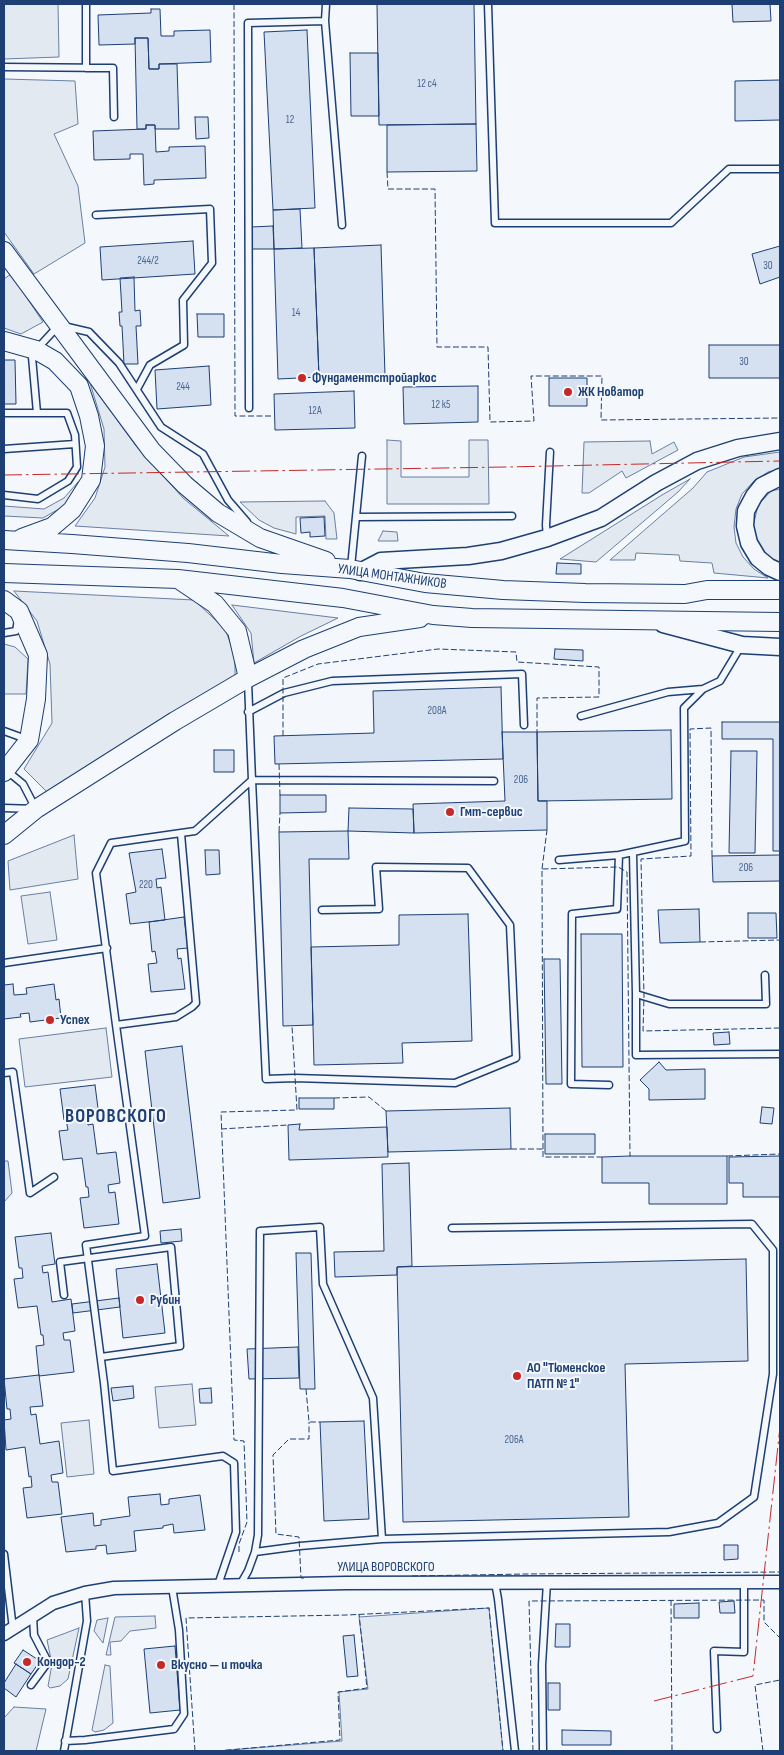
<!DOCTYPE html>
<html>
<head>
<meta charset="utf-8">
<style>
  body { margin:0 }
  #map { position:relative; width:784px; height:1755px; overflow:hidden; background:#f4f7fb; font-family:"Sofia Sans Condensed",sans-serif }
  canvas { display:block }
  .frame { position:absolute; inset:0; border:5px solid #1d3f73; pointer-events:none }
</style>
</head>
<body>
<div id="map">
<canvas width="784" height="1755"></canvas>
<div class="frame"></div>
</div>
<script>
const context = document.querySelector('canvas').getContext('2d');
context.lineJoin = 'round';
function paint(path, color) { context.fillStyle = color; context.fill(path, 'evenodd'); }
const shape = rows => new Path2D(rows.map(r => 'M' + r).join(''));
function strokePath(path, color, width, dash) { context.strokeStyle = color; context.lineWidth = width; context.lineCap = dash ? 'butt' : 'round'; context.setLineDash(dash || []); context.stroke(path); }
function label(font, color, halo, rows, align = 'center') {
  context.font = font + ' "Sofia Sans Condensed",sans-serif'; context.lineWidth = 4; context.setLineDash([]); context.textBaseline = 'middle'; context.strokeStyle = halo; context.fillStyle = color; for (const [text, x, y, turn = 0] of rows) {
    context.save(); context.translate(x, y); context.rotate((+turn || 0) * Math.PI / 180); context.textAlign = isNaN(turn) ? turn : align; if (halo) context.strokeText(text, 0, 0); context.fillText(text, 0, 0); context.restore();
  }
}
const green = shape([
  [4,4,58,4,59,57,4,59,4,4],
  [4,79,75,81,78,124,54,134,78,186,85,243,34,274,4,232,4,79],
  [11,274,43,322,21,334,4,328,4,279,11,274],
  [90,383,136,446,183,498,229,536,75,526,95,498,105,467,104,429,90,383],
  [387,440,401,441,401,477,469,477,469,440,488,440,489,504,387,504,387,440],
  [650,441,652,454,674,442,678,450,626,478,622,471,589,493,582,493,584,442,650,441],
  [780,452,780,469,768,472,754,481,742,494,736,509,734,527,736,543,743,557,754,569,768,578,714,573,712,563,680,561,679,555,636,553,635,560,610,560,693,488,707,472,744,457,780,452],
  [690,479,678,492,596,562,560,559,662,495,690,479],
  [78,482,66,505,43,518,4,516,4,506,44,509,64,498,78,482],
  [780,489,780,564,777,563,759,547,753,527,758,505,771,491,780,489],
  [325,501,334,513,337,539,326,539,325,516,296,517,296,534,274,528,259,520,240,502,325,501],
  [383,531,397,532,398,541,378,541,383,531],
  [14,591,194,600,225,629,235,656,235,677,47,792,24,769,52,723,50,664,37,621,14,591],
  [232,605,338,618,301,636,254,663,251,633,232,605],
  [4,644,15,647,28,659,26,694,4,694,4,644],
  [74,835,78,879,10,890,8,861,74,835],
  [50,892,57,940,28,944,21,896,50,892],
  [106,1028,112,1077,25,1087,19,1039,106,1028],
  [4,1161,8,1161,12,1193,4,1202,4,1161],
  [192,1384,196,1425,159,1428,155,1387,192,1384],
  [89,1420,94,1474,67,1477,61,1423,89,1420],
  [489,1608,503,1751,217,1751,342,1741,339,1692,368,1689,359,1617,489,1608],
  [155,1616,156,1628,130,1631,121,1641,110,1642,111,1655,106,1655,115,1617,155,1616],
  [108,1618,103,1643,94,1631,97,1620,108,1618],
  [79,1628,68,1679,60,1686,50,1688,48,1686,52,1664,47,1640,79,1628],
  [105,1665,110,1666,113,1723,104,1730,95,1732,92,1730,105,1665],
  [14,1707,46,1709,36,1751,4,1751,4,1718,14,1707]
]);
paint(green, '#e3e9f0');
strokePath(green, '#687fa3', 1);
const building = shape([
  [377,4,474,4,476,124,379,125,377,4],
  [732,4,770,4,771,21,733,22,732,4],
  [151,9,160,9,161,36,174,36,174,31,210,30,211,62,159,64,159,69,149,69,148,38,135,38,135,44,99,45,98,15,151,13,151,9],
  [307,30,315,208,273,210,264,32,307,30],
  [135,38,148,38,149,69,159,69,159,64,177,64,179,129,155,129,155,125,146,125,146,129,137,129,135,38],
  [350,53,378,53,379,116,351,116,350,53],
  [780,80,780,120,735,121,735,81,780,80],
  [195,117,208,117,209,138,196,139,195,117],
  [476,124,477,171,387,172,387,125,476,124],
  [146,125,155,125,156,152,169,151,169,147,205,146,206,178,154,180,154,184,144,185,143,154,130,154,130,159,94,160,93,131,146,129,146,125],
  [300,209,302,248,274,249,273,210,300,209],
  [273,226,274,249,252,249,251,227,273,226],
  [193,241,195,274,102,280,100,247,193,241],
  [381,245,385,376,319,377,314,248,381,245],
  [780,246,780,277,760,284,752,254,780,246],
  [314,248,319,377,278,379,274,249,314,248],
  [134,277,135,311,140,310,141,326,136,326,138,364,124,364,122,326,120,326,119,312,122,312,120,278,134,277],
  [197,314,224,314,224,337,198,337,197,314],
  [709,345,780,345,780,378,709,378,709,345],
  [4,360,15,360,16,404,4,404,4,360],
  [209,366,211,405,157,409,155,370,209,366],
  [549,378,587,378,587,406,549,406,549,378],
  [478,386,478,422,404,424,403,387,478,386],
  [354,391,355,428,275,430,274,394,354,391],
  [324,517,325,536,310,537,310,532,301,533,300,518,324,517],
  [557,563,581,564,581,574,556,574,557,563],
  [555,649,583,650,583,661,554,659,555,649],
  [501,687,503,759,275,764,274,736,374,733,373,691,501,687],
  [722,722,780,722,780,851,773,851,773,739,722,739,722,722],
  [671,730,672,799,538,801,537,732,671,730],
  [502,732,537,732,538,801,547,801,547,830,414,833,413,804,505,801,502,732],
  [214,750,234,750,234,772,214,772,214,750],
  [731,751,757,751,755,853,729,853,731,751],
  [280,795,326,795,326,812,280,813,280,795],
  [349,808,413,809,414,833,348,831,349,808],
  [348,831,349,859,309,859,313,1025,283,1026,279,832,348,831],
  [162,849,166,878,156,879,157,888,161,887,165,920,130,924,126,894,136,892,129,853,162,849],
  [205,850,219,850,220,874,206,875,205,850],
  [780,855,780,881,713,882,712,856,780,855],
  [699,909,700,942,660,943,658,910,699,909],
  [748,913,776,913,777,938,748,938,748,913],
  [468,914,472,1041,402,1043,403,1063,314,1065,311,947,399,945,399,915,468,914],
  [184,917,188,948,177,949,178,959,181,958,185,989,151,992,148,964,157,963,155,951,152,952,149,922,184,917],
  [581,934,622,934,623,1067,582,1067,581,934],
  [544,959,560,959,562,1084,546,1084,544,959],
  [13,984,14,995,27,994,26,988,54,984,56,1000,59,999,61,1018,30,1022,29,1013,20,1014,21,1017,4,1019,4,985,13,984],
  [729,1032,730,1044,714,1045,713,1033,729,1032],
  [182,1046,200,1198,163,1203,145,1051,182,1046],
  [659,1062,666,1070,705,1069,705,1099,649,1100,649,1089,640,1080,659,1062],
  [95,1085,99,1116,87,1118,88,1125,93,1124,97,1154,116,1152,120,1183,108,1185,109,1193,115,1192,119,1224,84,1228,80,1198,89,1197,88,1187,86,1187,82,1158,63,1160,59,1131,68,1130,66,1120,64,1120,60,1089,95,1085],
  [299,1098,334,1098,334,1109,299,1109,299,1098],
  [762,1107,774,1108,772,1124,760,1123,762,1107],
  [510,1108,511,1149,388,1152,386,1111,510,1108],
  [300,1124,299,1130,387,1127,388,1157,289,1160,288,1125,300,1124],
  [545,1134,595,1134,595,1154,545,1154,545,1134],
  [630,1156,727,1156,727,1204,649,1204,649,1183,602,1183,602,1157,630,1156],
  [780,1156,780,1197,743,1197,743,1183,729,1183,729,1157,780,1156],
  [409,1163,412,1266,397,1267,397,1275,335,1277,334,1252,384,1251,382,1164,409,1163],
  [181,1229,182,1241,161,1243,160,1231,181,1229],
  [51,1233,55,1264,42,1266,43,1273,48,1272,52,1302,71,1299,75,1331,63,1333,64,1340,70,1340,74,1372,39,1376,36,1346,44,1345,43,1335,41,1335,37,1306,18,1308,14,1279,23,1278,22,1268,19,1268,15,1237,51,1233],
  [296,1253,311,1253,315,1389,300,1389,296,1253],
  [746,1259,748,1361,625,1364,629,1517,403,1522,397,1267,746,1259],
  [157,1264,165,1333,123,1338,116,1269,157,1264],
  [119,1298,120,1307,73,1313,72,1304,119,1298],
  [298,1347,299,1378,249,1379,247,1349,298,1347],
  [39,1375,43,1406,30,1407,31,1415,36,1414,40,1444,59,1441,63,1473,51,1475,52,1482,58,1482,62,1514,27,1518,23,1488,32,1487,31,1476,29,1477,25,1447,6,1450,4,1420,11,1419,10,1409,7,1409,4,1379,39,1375],
  [133,1386,134,1398,113,1401,111,1388,133,1386],
  [211,1388,212,1403,200,1403,199,1389,211,1388],
  [364,1421,369,1519,324,1521,320,1422,364,1421],
  [160,1494,161,1505,169,1504,169,1499,200,1495,205,1530,174,1533,173,1524,163,1526,163,1528,134,1531,136,1551,107,1554,106,1545,96,1546,96,1549,66,1552,61,1517,93,1513,94,1526,101,1525,101,1520,130,1516,128,1497,160,1494],
  [724,1545,738,1545,738,1559,724,1560,724,1545],
  [734,1601,735,1613,720,1613,719,1602,734,1601],
  [699,1603,699,1618,674,1618,674,1604,699,1603],
  [556,1624,570,1624,570,1647,555,1647,556,1624],
  [354,1635,358,1676,347,1677,343,1636,354,1635],
  [175,1646,180,1710,150,1713,144,1649,175,1646],
  [23,1650,40,1661,31,1674,14,1663,23,1650],
  [16,1664,31,1674,16,1697,4,1688,4,1683,16,1664],
  [548,1683,560,1683,560,1710,548,1710,548,1683],
  [562,1730,611,1731,611,1745,562,1745,562,1730]
]);
paint(building, '#d5e0f0');
strokePath(building, '#1d3f73', 1);
const service = shape([
  [86,4,86,68],
  [326,4,325,21,342,225],
  [488,4,495,223,671,223,729,169,780,169],
  [4,67,113,68,114,117],
  [96,215,210,209,212,263,183,300,184,345,150,365,137,389],
  [249,408,248,23,325,21],
  [4,413,67,413,75,435,77,467,68,481,38,499,4,495],
  [37,413,32,357,36,350,59,325,89,332,119,363,161,427,203,454,228,500,247,522],
  [4,449,75,444],
  [356,517,512,516],
  [547,537,546,525,550,452],
  [351,567,362,456],
  [4,633,16,631,18,620],
  [248,682,252,780,494,781],
  [248,712,284,693,332,681,522,674,524,725],
  [581,716,668,692,703,689],
  [4,731,26,739],
  [4,808,36,809,23,784,6,770],
  [181,834,196,1003,192,1007,176,1017,116,1025,145,1236,86,1245,104,1383,113,1471,223,1456,234,1463,236,1532,218,1585],
  [633,853,636,994,636,1055,780,1054],
  [559,860,619,855,685,841,684,708,703,689,720,681,741,646],
  [4,963,107,948],
  [636,994,669,1004,766,1004,765,975],
  [116,1025,96,873,111,843,195,831,252,780,266,1079,295,1078,455,1083,516,1058,510,925,468,868,376,867,379,909,322,910],
  [4,1073,13,1072,30,1193,54,1177],
  [609,1085,571,1084,572,914,617,909,619,855],
  [64,1295,60,1262,171,1247,180,1346,101,1357],
  [255,1552,258,1535,260,1231,320,1227,323,1284,373,1398,382,1539],
  [4,1554,13,1629],
  [495,1582,498,1599,515,1751],
  [240,1585,248,1571,255,1552,300,1546,382,1539,669,1532,718,1523,754,1497,773,1374,773,1250,752,1224,452,1228],
  [31,1685,48,1662,34,1635,33,1616],
  [717,1729,714,1651,744,1652,744,1582],
  [65,1741,85,1740,174,1729,184,1714,179,1630,172,1587],
  [64,1751,87,1621,85,1593],
  [543,1751,542,1665,547,1582]
]);
const minor = shape([
  [4,1634,53,1603,85,1593,114,1588,346,1583,780,1582]
]);
const tertiary = shape([
  [780,477,762,486,754,496,746,511,745,526,749,543,758,558,769,567,780,572],
  [360,572,381,561,468,556,501,551,547,538,601,518,656,483,697,461,738,448,780,441],
  [663,624,742,645,780,647]
]);
const secondary = shape([
  [4,251,152,451,185,485,218,513,260,538,326,561],
  [4,341,36,350,55,361,79,386,89,416,95,446,91,480,72,510,52,527,22,538],
  [4,540,72,544,188,553,282,564,350,569,425,583,503,590,585,593,685,594,707,590,780,590],
  [4,573,178,579,343,598,433,615,472,618,780,622],
  [181,581,215,604,237,631,248,678],
  [4,600,19,611,38,655,36,699,29,740,4,772],
  [4,835,36,809,175,721,248,678,304,649,359,627,420,618]
]);
strokePath(service, '#1d3f73', 9);
strokePath(minor, '#1d3f73', 15);
strokePath(tertiary, '#1d3f73', 19);
strokePath(secondary, '#1d3f73', 20);
strokePath(service, '#f4f7fb', 6);
strokePath(minor, '#f4f7fb', 12);
strokePath(tertiary, '#f4f7fb', 16);
strokePath(secondary, '#f4f7fb', 18);
strokePath(shape([
  [234,4,235,416,273,416],
  [387,172,388,189,435,189,437,347,488,347,490,422,534,421,531,376,602,376,601,420,780,418],
  [283,736,283,678,318,664,438,649,516,652,517,662,599,667,599,697,537,698,537,732],
  [279,764,280,795],
  [279,832,280,813],
  [712,856,711,728,690,729,691,856,641,859,644,996,643,1031,780,1028],
  [542,869,547,830],
  [700,942,780,940],
  [334,1098,369,1097,386,1111],
  [221,1129,288,1125],
  [511,1149,543,1149,543,1157,602,1157],
  [543,1149,542,869,618,867,627,872,630,1156],
  [727,1156,780,1154],
  [306,1389,309,1422,320,1422],
  [239,1552,239,1544,247,1522,244,1441,234,1440,221,1112,297,1110,292,1026],
  [412,1576,526,1574,780,1572],
  [304,1578,301,1578,299,1537,276,1534,273,1455,289,1439,309,1439,309,1422],
  [671,1600,672,1751],
  [195,1751,186,1618,347,1615,489,1608,503,1751],
  [217,1751,340,1740,338,1692,367,1688,359,1614],
  [533,1751,529,1601,764,1600,764,1622,780,1638],
  [763,1751,755,1685,780,1680]
]), '#1d3f73', 1, [6, 2.5]);
strokePath(shape([
  [4,475,506,467,780,461],
  [654,1701,753,1676,780,1427]
]), '#c62828', 1, [18, 4, 2.5, 4]);
for (const [x, y, r, color] of [
  [302,378,5,"#c62828"],
  [568,392,5,"#c62828"],
  [450,812,5,"#c62828"],
  [50,1020,5,"#c62828"],
  [140,1300,5,"#c62828"],
  [517,1376,5,"#c62828"],
  [27,1662,5,"#c62828"],
  [161,1665,5,"#c62828"]
]) { const dot = new Path2D(); dot.arc(x, y, r, 0, 2 * Math.PI); context.fillStyle = color; context.fill(dot); strokePath(dot, '#f4f7fb', 2); }
label('11px', '#4b6792', null, [
  ["12 с4",427,84],
  ["12",290,120],
  ["244/2",148,261],
  ["30",768,266],
  ["14",296,313],
  ["30",744,362],
  ["244",183,387],
  ["12 к5",441,405],
  ["12А",315,411],
  ["208А",437,711],
  ["206",521,780],
  ["206",746,868],
  ["220",146,885],
  ["206А",514,1440]
]);
label('bold 14px', '#1d3f73', '#f4f7fb', [
  ["Фундаментстройаркос",312,378],
  ["ЖК Новатор",578,392],
  ["Гмт-сервис",460,812],
  ["Успех",60,1020],
  ["Рубин",150,1300],
  ["АО \"Тюменское",527,1368],
  ["ПАТП № 1\"",527,1384],
  ["Кондор-2",37,1662],
  ["Вкусно — и точка",171,1665]
], 'left');
label('14px', '#1d3f73', '#f4f7fb', [
  ["УЛИЦА МОНТАЖНИКОВ",392,577,8],
  ["УЛИЦА ВОРОВСКОГО",386,1567]
]);
context.letterSpacing = '1px';
label('bold 19px', '#1d3f73', '#f4f7fb', [
  ["ВОРОВСКОГО",116,1117]
]);
context.letterSpacing = '0px';
</script>
</body>
</html>
